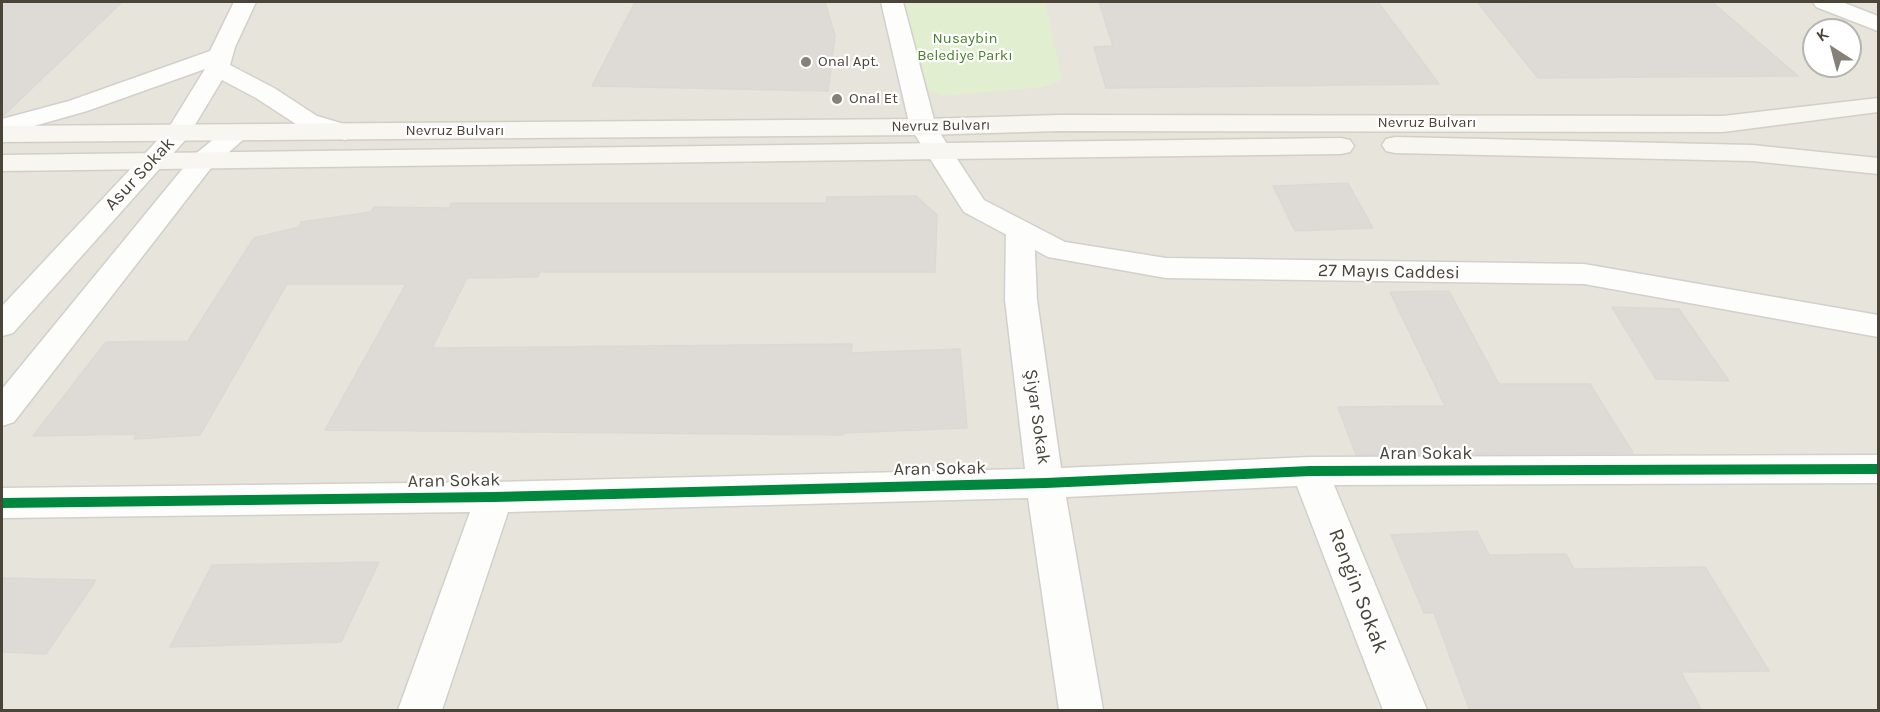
<!DOCTYPE html>
<html>
<head>
<meta charset="utf-8">
<style>
  body { margin:0 }
  #map { position:relative; width:1880px; height:712px; overflow:hidden; background:#f4f2ee; font-family:Karla,sans-serif }
  canvas { display:block }
  .frame { position:absolute; inset:0; border:3px solid #4b4439; pointer-events:none }
  .north { position:absolute; left:1802px; top:18px; width:60px; height:60px; box-sizing:border-box; background:#fff; border:2px solid #b7b4b0; border-radius:50%; rotate:324deg; font-size:16px; font-weight:700; line-height:24px; text-align:center; color:#4b4439 }
  .north::after { content:''; display:block; margin:auto; width:21px; height:27px; background:#868178; clip-path:polygon(50% 0,100% 100%,50% 72%,0 100%) }
</style>
</head>
<body>
<div id="map">
<canvas width="1880" height="712"></canvas>
<div class="frame"></div>
<div class="north">K</div>
</div>
<script>
const context = document.querySelector('canvas').getContext('2d');
context.lineJoin = 'round';
function paint(path, color) { context.fillStyle = color; context.fill(path, 'evenodd'); }
const shape = rows => new Path2D(rows.map(r => 'M' + r).join(''));
function strokePath(path, color, width, dash) { context.strokeStyle = color; context.lineWidth = width; context.lineCap = dash ? 'butt' : 'round'; context.setLineDash(dash || []); context.stroke(path); }
function label(font, color, halo, rows, align = 'center') {
  context.font = font + ' Karla,sans-serif'; context.lineWidth = 4.5; context.setLineDash([]); context.textBaseline = 'middle'; context.strokeStyle = halo; context.fillStyle = color; for (const [text, x, y, turn = 0] of rows) {
    context.save(); context.translate(x, y); context.rotate((+turn || 0) * Math.PI / 180); context.textAlign = isNaN(turn) ? turn : align; if (halo) context.strokeText(text, 0, 0); context.fillText(text, 0, 0); context.restore();
  }
}
paint(shape([
  [2,2,1878,2,1878,710,2,710],
  [1814,30,1850,30,1850,66,1814,66]
]), '#e7e4dc');
paint(shape([
  [904,2,1045,2,1062,80,1043,87,942,96,928,90]
]), '#e1eecf');
const building = shape([
  [2,2,122,2,2,117,2,2],
  [635,2,825,2,835,36,828,91,592,86,635,2],
  [1099,2,1378,2,1439,84,1106,88,1094,47,1113,46,1099,2],
  [1616,2,1712,2,1798,76,1538,78,1478,3,1616,2],
  [1348,183,1373,228,1295,231,1273,186,1348,183],
  [916,196,937,215,935,272,540,272,538,277,467,278,432,348,852,344,851,353,960,349,967,428,843,433,843,435,325,430,406,284,287,284,200,435,134,439,137,434,33,436,106,342,188,341,254,238,299,227,301,222,371,212,374,207,449,208,452,203,826,203,827,197,916,196],
  [1449,291,1499,384,1590,384,1633,453,1356,455,1338,407,1445,406,1390,292,1449,291],
  [1612,307,1679,309,1729,381,1656,379,1612,307],
  [1477,531,1489,555,1566,554,1574,569,1705,567,1769,671,1681,672,1702,711,1470,711,1434,613,1424,613,1391,535,1477,531],
  [379,562,341,642,170,647,212,565,379,562],
  [2,578,96,580,46,654,2,652,2,578]
]);
paint(building, '#dedbd6');
strokePath(building, '#dcd9d4', 1.5);
const minor = shape([
  [234,2,256,2,235,47,230,65,274,88,317,116,354,127,358,132,354,137,345,140,299,126,256,98,222,80,187,138,13,333,2,336,2,306,168,129,205,69,87,111,2,135,2,119,69,101,210,51,234,2],
  [1813,2,1842,2,1878,16,1878,31,1816,7,1813,2],
  [236,125,245,128,249,133,245,138,211,168,14,422,2,426,2,389,193,156,227,128,236,125],
  [1020,221,1030,224,1034,230,1037,300,1061,468,1310,457,1878,455,1878,483,1334,485,1427,710,1383,710,1297,486,1066,497,1103,710,1059,710,1028,498,508,512,442,710,398,710,470,512,2,518,2,488,494,482,1025,469,1005,300,1006,230,1010,224,1020,221]
]);
const tertiary = shape([
  [881,2,903,2,936,127,984,200,1065,242,1166,258,1584,264,1878,315,1878,337,1584,284,1166,278,1048,257,964,212,960,206,910,127,881,2]
]);
const secondary = shape([
  [1878,98,1878,112,1723,132,1059,131,923,135,2,142,2,126,923,119,1059,115,1723,116,1878,98],
  [1395,137,1752,145,1878,158,1878,174,1752,161,1395,153,1386,151,1382,145,1386,139,1395,137],
  [1341,138,1350,140,1354,146,1350,152,1341,154,2,171,2,155,1341,138]
]);
strokePath(minor, '#d2d0cb', 3);
strokePath(tertiary, '#d2d0cb', 3);
strokePath(secondary, '#d3cfc5', 3);
paint(minor, '#fdfdfc');
paint(tertiary, '#fdfdfc');
paint(secondary, '#f7f6f1');
strokePath(shape([
  [2,503,494,497,1046,483,1310,471,1878,469]
]), '#00873e', 10);
for (const [x, y, r, color] of [
  [806,62,6,"#868178"],
  [837,99,6,"#868178"]
]) { const dot = new Path2D(); dot.arc(x, y, r, 0, 2 * Math.PI); context.fillStyle = color; context.fill(dot); strokePath(dot, '#fff', 2); }
label('15px', '#4a7f2a', '#fff', [
  ["Nusaybin",965,39],
  ["Belediye Parkı",965,56]
]);
label('15px', '#4b4439', '#fff', [
  ["Onal Apt.",818,62],
  ["Onal Et",849,99]
], 'left');
label('15px', '#4b4439', '#fff', [
  ["Nevruz Bulvarı",1427,123],
  ["Nevruz Bulvarı",941,126,-1],
  ["Nevruz Bulvarı",455,131]
]);
label('18px', '#4b4439', '#fff', [
  ["Asur Sokak",140,174,-47],
  ["27 Mayıs Caddesi",1389,272,1],
  ["Şiyar Sokak",1037,417,82],
  ["Aran Sokak",1426,454],
  ["Aran Sokak",940,469,-1],
  ["Aran Sokak",454,481,-1]
]);
label('21px', '#4b4439', '#fff', [
  ["Rengin Sokak",1358,591,69]
]);
</script>
</body>
</html>
